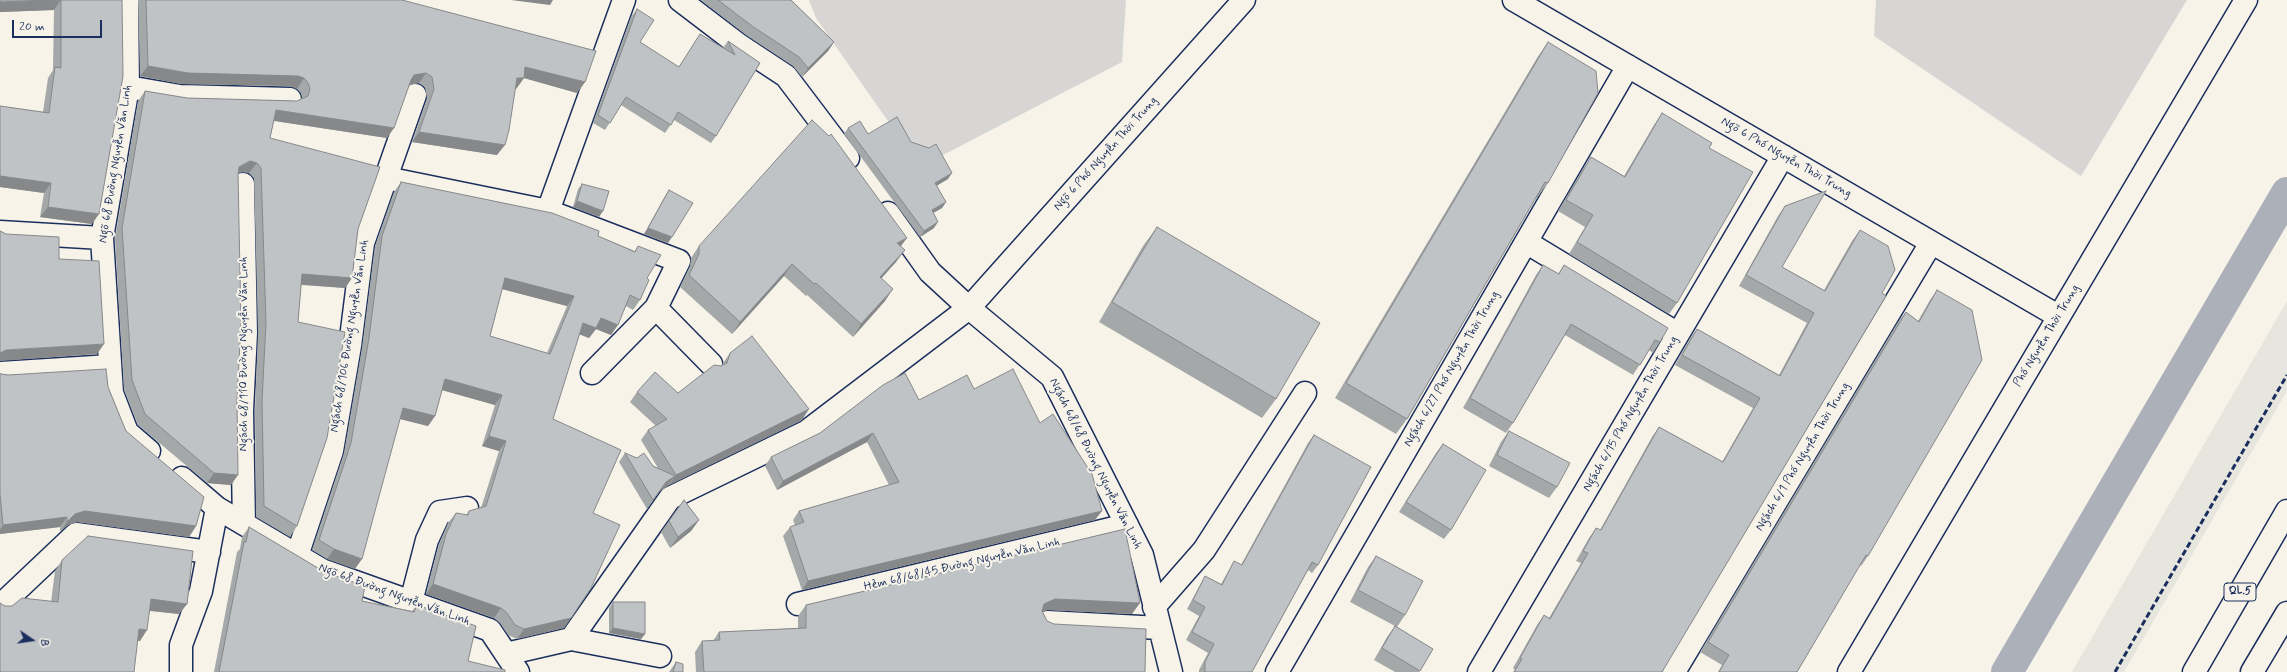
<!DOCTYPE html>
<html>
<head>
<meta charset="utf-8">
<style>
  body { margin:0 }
  #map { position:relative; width:2287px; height:672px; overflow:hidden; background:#f7f3e8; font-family:Mynerve,sans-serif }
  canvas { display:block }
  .north { position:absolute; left:12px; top:620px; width:40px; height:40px; -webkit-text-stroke:3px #f7f3e8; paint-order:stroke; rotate:103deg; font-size:11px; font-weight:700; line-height:16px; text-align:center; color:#1b2f5e }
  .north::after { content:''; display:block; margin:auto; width:14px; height:18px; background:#1b2f5e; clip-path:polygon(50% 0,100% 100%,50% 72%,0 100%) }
  .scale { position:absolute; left:12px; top:20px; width:90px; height:18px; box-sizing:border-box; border:2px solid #1b2f5e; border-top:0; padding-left:5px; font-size:12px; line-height:14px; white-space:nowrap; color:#1b2f5e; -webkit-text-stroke:3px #f7f3e8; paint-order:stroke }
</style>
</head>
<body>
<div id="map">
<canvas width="2287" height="672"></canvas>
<div class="north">B</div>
<div class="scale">20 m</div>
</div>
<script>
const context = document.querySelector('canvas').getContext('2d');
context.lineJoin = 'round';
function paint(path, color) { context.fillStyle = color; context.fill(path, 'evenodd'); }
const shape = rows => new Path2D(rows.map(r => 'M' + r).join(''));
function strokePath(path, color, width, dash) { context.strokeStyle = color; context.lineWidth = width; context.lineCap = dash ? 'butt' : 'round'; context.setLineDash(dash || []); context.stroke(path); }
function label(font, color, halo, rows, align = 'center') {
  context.font = font + ' Mynerve,sans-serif'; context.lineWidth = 4; context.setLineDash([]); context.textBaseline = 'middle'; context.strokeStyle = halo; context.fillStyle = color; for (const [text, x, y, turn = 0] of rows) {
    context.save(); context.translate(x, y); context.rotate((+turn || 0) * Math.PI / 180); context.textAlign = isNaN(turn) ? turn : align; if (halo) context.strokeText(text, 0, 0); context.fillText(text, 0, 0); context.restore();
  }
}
paint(shape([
  [2287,301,2287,391,2124,672,2072,672]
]), '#e6e5de');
paint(shape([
  [809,0,1126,0,1122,62,920,167,816,18],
  [1876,0,2187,0,2081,176,1874,36]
]), '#d7d6d4');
strokePath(shape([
  [2007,672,2287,193]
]), '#acb0b9', 32);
const minor = shape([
  [127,0,128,87,102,238,112,393,127,432,149,451],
  [680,0,739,45,786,76,848,158],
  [1514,0,2058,316],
  [128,87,180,96,290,99],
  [386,178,548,211,624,0],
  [243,184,246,333,242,411,244,524],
  [548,211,679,261,656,308,592,373],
  [888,213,930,272,969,308,1052,377,1142,555,1171,672],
  [0,232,102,238],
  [1526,242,1678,334],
  [656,308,711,364],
  [0,373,110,366],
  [182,478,217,508,322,570,490,630,518,672],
  [297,556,332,451,350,346,363,243,415,95],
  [411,602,427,540,440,512,467,508],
  [798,604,1127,525],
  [1,605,76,534,209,552],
  [1154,607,1204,550,1305,393],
  [1047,622,1160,628],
  [571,639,670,498,806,432,969,308,1244,0],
  [506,654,571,639,660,656],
  [181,672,181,645,201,591,217,508],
  [1277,672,1628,66],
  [1479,672,1783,156],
  [1674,672,1931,243],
  [1849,672,2246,0]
]);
const highway = shape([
  [2194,672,2287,511],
  [2252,672,2287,613]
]);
strokePath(minor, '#1b2f5e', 25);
strokePath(highway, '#1b2f5e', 25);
strokePath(minor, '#f7f3e8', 22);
strokePath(highway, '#f7f3e8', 22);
strokePath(shape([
  [2115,672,2287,375]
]), '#1b2f5e', 3, [6, 3]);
paint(shape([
  [0,0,122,0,92,224,40,217,44,193,0,187,0,106,43,112,48,78,53,70,54,10,0,12],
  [138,0,402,0,585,82,577,93,524,78,516,89,515,88,497,155,412,142,427,99,425,87,419,83,409,85,387,138,274,121,270,138,358,229,352,278,345,288,301,285,298,322,297,526,290,537,256,517,255,411,258,333,254,178,249,173,242,172,238,174,231,485,207,483,138,425,124,390,115,239,138,101,145,91,187,98,297,101,302,98,301,93,297,89,290,86,181,84,140,76],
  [701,0,791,0,834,42,828,51,802,77,793,66,746,35],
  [637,9,640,42,679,67,700,34,723,48,728,41,760,63,716,136,711,143,674,120,665,133,621,105,605,130,593,123,631,17],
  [1548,42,1548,183,1537,198,1536,198,1407,419,1396,434,1335,398,1537,58],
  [1662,113,1709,148,1677,303,1669,314,1569,254,1585,227,1558,211,1583,169,1591,157,1624,176,1654,125],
  [848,128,868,134,911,142,948,179,936,186,946,202,942,208,933,213,934,228,920,237,844,134],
  [401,182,598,236,635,251,638,246,647,278,640,300,633,310,626,306,611,335,596,329,589,338,579,334,553,419,593,513,591,588,564,628,517,639,508,635,500,623,494,618,426,594,439,544,448,523,456,513,466,515,469,511,481,508,499,451,482,446,495,405,442,390,435,416,428,426,400,419,355,569,327,559,312,550,344,453,362,348,375,246,394,192],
  [502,289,567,306,547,353,490,336],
  [582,184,599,217,573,207,578,189],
  [669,190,668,243,644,234,665,196],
  [1785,206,1782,267,1824,290,1852,241,1860,230,1662,672,1513,672,1515,670,1513,668,1537,625,1544,615,1549,618,1581,563,1576,561,1589,538,1596,528,1600,530,1652,437,1659,427,1722,462,1753,408,1675,365,1690,339,1697,329,1779,375,1807,323,1739,286,1778,216],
  [1157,227,1276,399,1262,418,1099,322,1143,246],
  [699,246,901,246,896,262,881,278,885,301,853,337,807,295,806,296,784,276,732,334,680,287,690,266,691,258],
  [1543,265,1558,274,1564,265,1660,342,1653,353,1649,350,1633,375,1565,335,1513,423,1506,433,1463,408,1536,275],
  [1937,290,1868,556,1861,566,1859,565,1797,672,1718,672,1722,665,1700,652,1898,322,1906,312,1918,321,1930,300],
  [730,353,802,420,669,485,660,491,647,509,619,462,625,453,658,468,641,440,648,430,656,426,630,402,637,392,678,393,722,365,723,363],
  [0,373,1,374,8,375,108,387,126,431,196,526,189,537,77,522,68,525,60,532,60,527,0,534],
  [974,389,1040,423,1095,520,802,590,783,536,790,527,795,525,793,520,799,511,889,485,867,442,777,490,765,466,771,457,919,400],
  [1509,431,1557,487,1549,498,1489,466,1501,442],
  [1314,435,1318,565,1312,573,1308,570,1252,672,1199,672,1199,670,1208,653,1186,640,1199,616,1187,609,1200,585,1205,576,1221,584,1229,570,1234,561,1241,565,1308,443],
  [1443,444,1451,530,1444,539,1399,512,1436,453],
  [684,500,699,520,691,531,670,548,661,532],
  [249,527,323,571,355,584,362,601,412,611,417,605,468,661,505,672,214,672,237,552,240,549,242,537],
  [1125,529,1132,614,1047,610,1043,612,1047,621,1145,672,696,672,695,652,702,641,713,641,719,632,798,628,798,616,806,605],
  [1376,556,1405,615,1397,627,1350,602,1368,567],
  [62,560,187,604,179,614,150,611,140,641,5,606,12,606,51,602,55,571],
  [613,602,645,634,641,639,609,633,609,608],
  [1395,626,1433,649,1419,672,1395,672,1374,660,1387,637],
  [676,662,683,672,669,672]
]), '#a5a8a9');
paint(shape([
  [61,0,54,10,0,12,0,2],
  [511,0,553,0,550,5],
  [834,42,828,51,802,77,808,68],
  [148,66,298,76,304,78,297,89,290,86,181,84,140,76],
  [525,67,585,82,577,93,524,78,516,89,509,88],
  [426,73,419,83,407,85,414,75],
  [276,110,394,128,387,138,269,120],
  [419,132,505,145,497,155,412,142],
  [250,161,257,163,249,173,242,172,232,178,239,167],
  [952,173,948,179,931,189,935,183],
  [0,176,51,183,44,193,0,187],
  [577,201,603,211,599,217,573,207],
  [946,202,942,208,928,216,932,210],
  [48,207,99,214,92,224,40,217],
  [938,222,934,228,920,237,924,231],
  [648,228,672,237,668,243,644,234],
  [907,238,898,250,897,243],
  [905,250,896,262,872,289,880,277],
  [792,264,784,276,732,334,740,322],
  [302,274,352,278,345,288,295,284],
  [505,278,574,296,567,306,498,288],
  [893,289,885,301,853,337,861,324],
  [601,318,618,325,611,335,596,329,589,338,576,333,583,323],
  [104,344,97,354,0,361,0,353,6,350],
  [445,379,502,395,495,405,438,389],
  [403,408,435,416,428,426,396,418],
  [809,409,802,420,669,485,676,475],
  [873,433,867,442,777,490,783,481],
  [489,436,506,441,499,451,482,446],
  [214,473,238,475,231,485,207,483],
  [675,476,668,485,660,491,666,482],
  [85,511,196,526,189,537,77,522,68,525,60,532,67,522,75,514],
  [1102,511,1095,520,802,590,808,581],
  [67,517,60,527,0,534,0,530,3,525],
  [699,520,691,531,670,548,678,537],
  [334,549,362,559,355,569,327,559],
  [433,584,501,608,494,618,426,594],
  [151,599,187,604,179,614,144,610],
  [1055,599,1140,603,1132,614,1047,610,1037,615,1044,604],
  [571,618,564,628,517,639,524,629],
  [613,628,645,634,641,639,609,633],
  [139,629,147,630,140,641,131,640]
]), '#86888a');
const building = shape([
  [0,0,54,0,0,2,0,0],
  [61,0,122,0,123,76,99,214,48,207,51,183,0,176,0,106,49,113,55,67,61,68,61,0],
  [146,0,402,0,596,51,585,82,525,67,524,78,517,78,509,130,505,145,419,132,434,89,432,77,426,73,414,75,411,80,394,128,276,110,270,138,380,167,358,229,352,278,302,274,298,322,345,332,327,438,297,526,264,506,262,401,266,323,261,168,257,163,250,161,239,167,238,174,241,323,237,400,238,475,214,473,145,414,132,380,122,228,145,91,187,98,297,101,308,96,310,89,308,83,304,78,298,76,188,73,148,66,146,0],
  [718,0,791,0,834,42,808,68,799,57,752,26,718,0],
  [637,9,654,20,640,42,679,67,700,34,735,55,728,41,760,63,716,136,678,112,671,125,626,97,610,123,598,115,637,9],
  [1548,42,1596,71,1598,93,1548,183,1545,182,1407,419,1346,383,1548,42],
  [1662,113,1712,143,1709,148,1753,172,1677,303,1577,242,1593,215,1566,200,1591,157,1625,177,1662,113],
  [897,117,911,142,929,148,936,144,952,173,935,183,946,202,932,210,938,222,924,231,848,128,860,121,868,134,897,117],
  [812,120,829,136,831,134,907,238,897,243,905,250,880,277,893,289,861,324,816,283,814,284,792,264,740,322,689,275,699,254,699,246,812,120],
  [401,182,552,213,599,231,598,236,635,252,638,246,661,255,647,278,649,280,640,300,630,295,618,325,601,318,596,328,583,323,553,419,621,450,593,513,620,525,591,588,571,618,524,629,515,625,507,613,501,608,433,584,446,534,456,513,468,515,469,511,486,506,506,441,489,436,502,395,445,379,435,416,403,408,362,559,334,549,319,540,351,443,369,338,382,236,401,182],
  [505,278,574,296,550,354,490,336,505,278],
  [582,184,609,191,603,211,577,201,582,184],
  [669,190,693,203,672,237,648,228,669,190],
  [1826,191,1782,267,1825,291,1860,230,1888,246,1895,270,1882,293,1886,296,1662,672,1514,672,1522,659,1520,658,1544,615,1550,619,1588,553,1583,551,1596,528,1601,530,1659,427,1723,462,1760,398,1682,355,1697,329,1780,376,1814,313,1746,275,1785,206,1826,191],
  [1157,227,1320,323,1276,399,1112,302,1157,227],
  [0,231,6,234,59,237,59,259,99,261,104,344,6,350,0,353,0,231],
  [1543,265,1559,274,1564,265,1668,328,1660,342,1655,340,1640,365,1571,324,1513,423,1470,398,1543,265],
  [1937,290,1972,310,1982,360,1868,556,1866,555,1797,672,1719,672,1729,655,1708,642,1906,312,1919,322,1937,290],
  [752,336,809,409,676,475,648,430,667,419,637,392,655,372,678,393,714,365,721,366,727,363,730,353,752,336],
  [106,369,108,387,126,431,204,497,196,526,85,511,75,514,67,522,67,517,3,525,0,494,0,373,1,374,8,375,106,369],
  [1013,369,1040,423,1053,414,1092,474,1102,511,808,581,790,527,804,522,799,511,899,482,873,433,783,481,771,457,820,433,883,385,905,373,919,400,967,375,974,389,1013,369],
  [1509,431,1570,463,1557,487,1497,455,1509,431],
  [1314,435,1371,467,1318,565,1312,562,1252,672,1205,672,1205,662,1214,644,1192,632,1205,607,1193,600,1205,576,1222,585,1234,561,1242,565,1314,435],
  [1443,444,1486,470,1451,530,1406,502,1443,444],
  [625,453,637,458,644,453,653,466,675,476,666,482,653,500,625,453],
  [684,500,699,520,678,537,669,521,684,500],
  [249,527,323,571,356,583,355,584,365,586,362,601,414,612,417,605,476,626,468,661,505,670,505,672,219,672,244,542,246,542,249,527],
  [1125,529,1140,603,1055,599,1044,604,1042,611,1047,621,1054,624,1146,629,1145,672,704,672,702,641,720,640,719,632,806,628,806,605,1125,529],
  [88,536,193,551,187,604,151,599,147,630,139,629,134,672,0,672,0,603,5,606,12,606,22,598,58,602,62,560,88,536],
  [1376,556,1423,581,1405,615,1358,590,1376,556],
  [613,602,645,602,645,634,613,628,613,602],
  [1395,626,1433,649,1420,671,1382,648,1395,626],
  [676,662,683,664,683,672,673,672,676,662]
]);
paint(building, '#c0c3c5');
strokePath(building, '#86888a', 1);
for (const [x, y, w] of [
  [2240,592,32]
]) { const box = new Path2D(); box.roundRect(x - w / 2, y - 9, w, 18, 3); context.fillStyle = '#f7f3e8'; context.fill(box); strokePath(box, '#1b2f5e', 1); }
label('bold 11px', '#1b2f5e', null, [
  ["QL.5",2240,592]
]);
label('12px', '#1b2f5e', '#f7f3e8', [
  ["Ngõ 6 Phố Nguyễn Thời Trung",1106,154,-48],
  ["Ngõ 6 Phố Nguyễn Thời Trung",1786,158,30],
  ["Ngõ 68 Đường Nguyễn Văn Linh",116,164,-81],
  ["Ngách 68/106 Đường Nguyễn Văn Linh",350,336,-81],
  ["Phố Nguyễn Thời Trung",2047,336,-59],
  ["Ngách 68/110 Đường Nguyễn Văn Linh",244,354,-90],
  ["Ngách 6/27 Phố Nguyễn Thời Trung",1452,369,-60],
  ["Ngách 6/15 Phố Nguyễn Thời Trung",1631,414,-60],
  ["Ngách 6/1 Phố Nguyễn Thời Trung",1803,457,-59],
  ["Ngách 68/68 Đường Nguyễn Văn Linh",1095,464,63],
  ["Hẻm 68/68/45 Đường Nguyễn Văn Linh",962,565,-13],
  ["Ngõ 68 Đường Nguyễn Văn Linh",394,595,20]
]);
</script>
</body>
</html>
